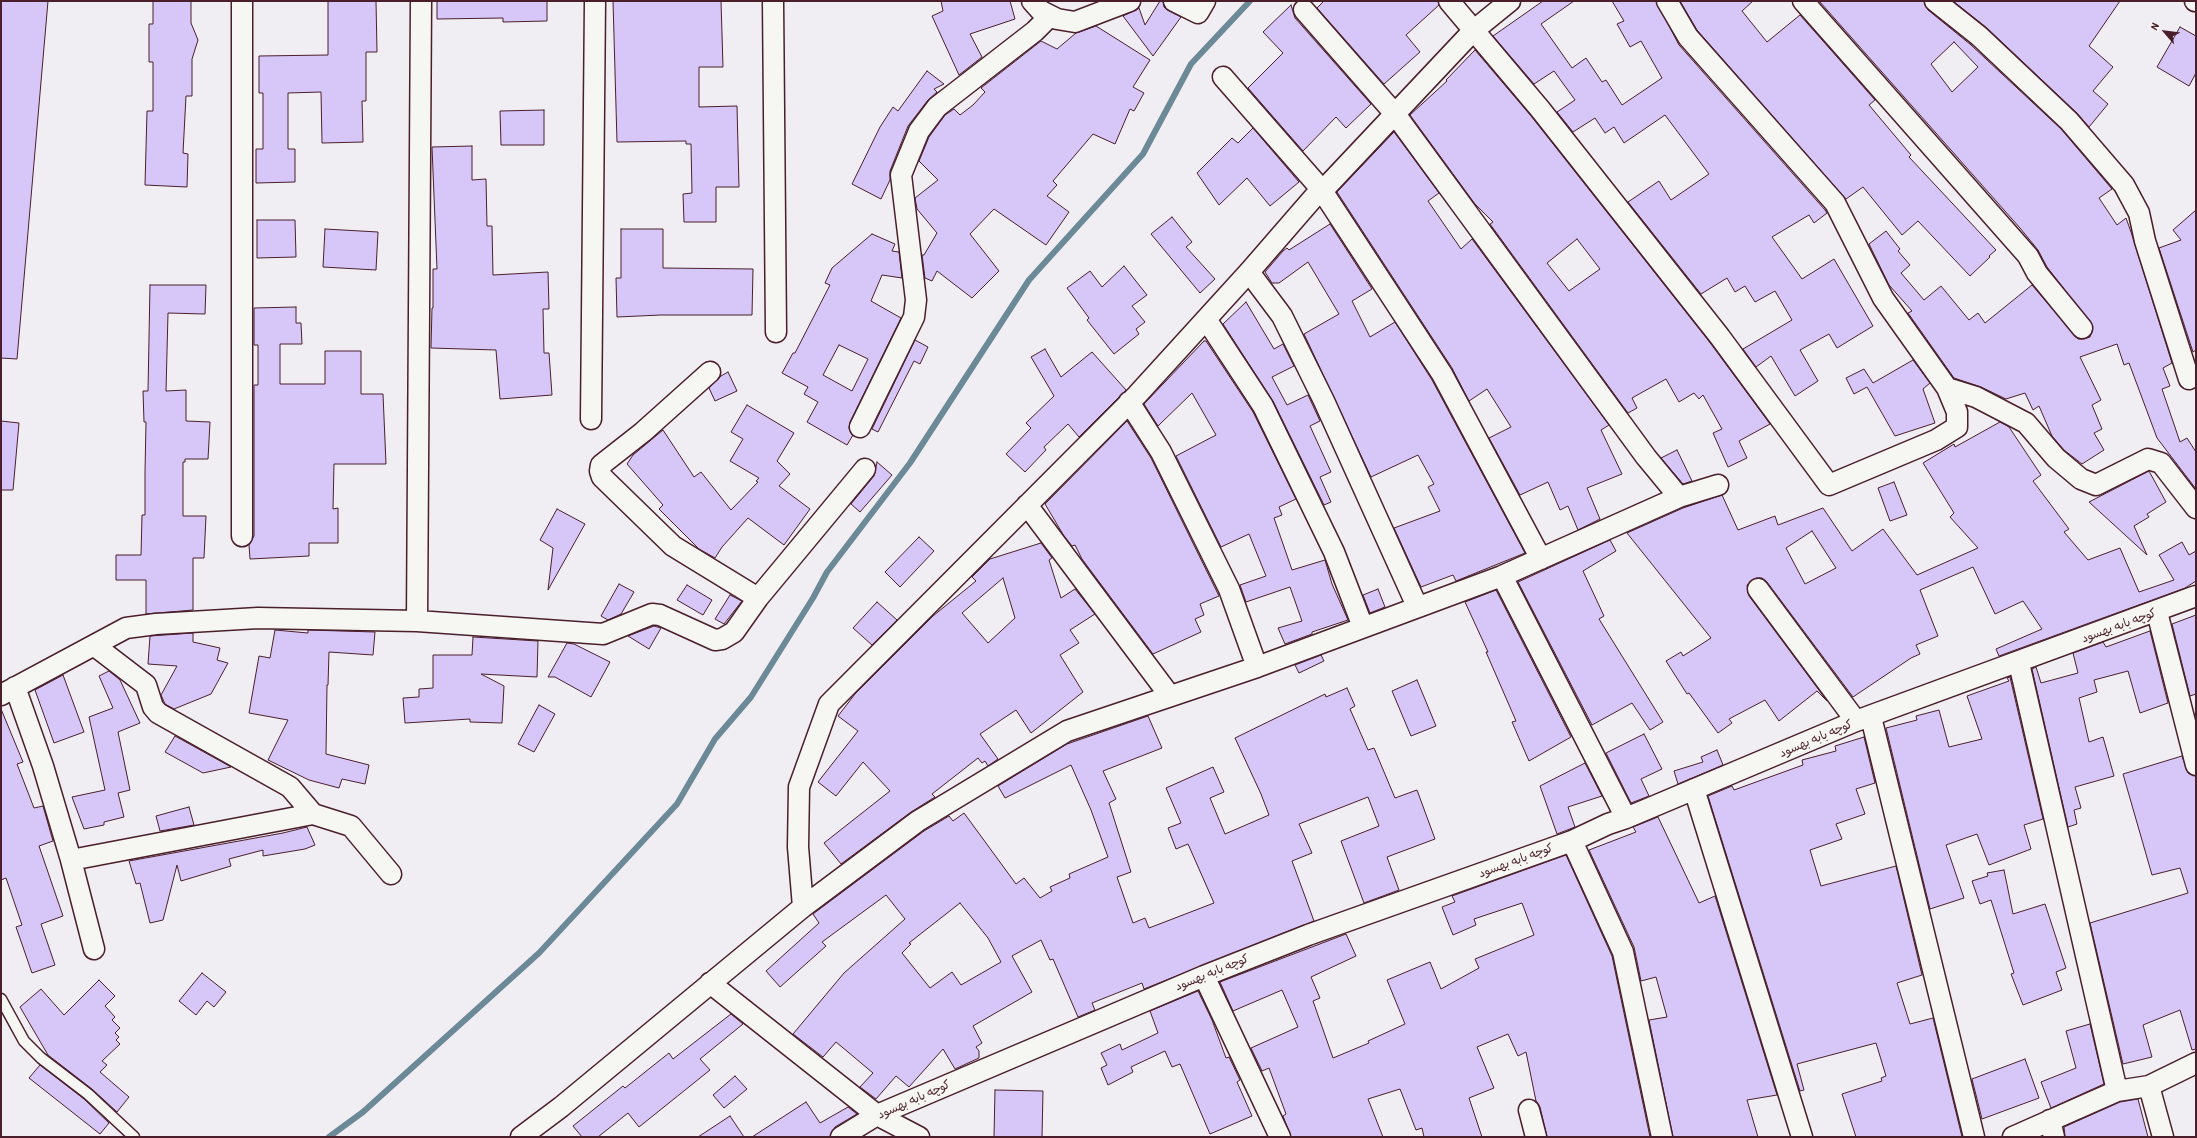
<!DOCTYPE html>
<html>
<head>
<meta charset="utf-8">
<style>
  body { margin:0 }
  #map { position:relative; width:2197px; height:1138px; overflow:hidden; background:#f0edf3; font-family:"Patrick Hand",sans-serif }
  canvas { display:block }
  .frame { position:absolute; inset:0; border:2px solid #4a1f2b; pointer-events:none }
  .north { position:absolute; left:2145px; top:12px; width:40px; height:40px; -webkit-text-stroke:3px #f6f6f2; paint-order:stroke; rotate:298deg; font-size:11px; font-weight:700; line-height:16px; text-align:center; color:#4a1f2b }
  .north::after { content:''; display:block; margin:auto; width:14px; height:18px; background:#4a1f2b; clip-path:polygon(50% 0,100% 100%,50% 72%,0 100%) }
</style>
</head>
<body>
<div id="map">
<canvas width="2197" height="1138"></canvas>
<div class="frame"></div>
<div class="north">N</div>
</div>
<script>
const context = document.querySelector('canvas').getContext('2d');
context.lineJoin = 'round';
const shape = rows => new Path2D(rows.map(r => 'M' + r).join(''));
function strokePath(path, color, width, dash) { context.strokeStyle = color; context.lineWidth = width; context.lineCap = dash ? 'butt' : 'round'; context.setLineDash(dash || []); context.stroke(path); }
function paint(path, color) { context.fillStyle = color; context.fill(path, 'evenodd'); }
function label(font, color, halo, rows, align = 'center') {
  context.font = font + ' "Patrick Hand","Playpen Sans Arabic",sans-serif'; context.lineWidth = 3; context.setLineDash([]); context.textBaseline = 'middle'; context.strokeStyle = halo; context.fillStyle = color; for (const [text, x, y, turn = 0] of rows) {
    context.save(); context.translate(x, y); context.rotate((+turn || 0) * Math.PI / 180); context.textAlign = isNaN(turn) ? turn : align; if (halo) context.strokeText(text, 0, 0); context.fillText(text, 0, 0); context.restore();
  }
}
strokePath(shape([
  [329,1137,363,1112,539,953,677,804,715,739,751,697,813,598,827,572,910,463,1029,280,1143,154,1191,64,1250,1]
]), '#6b8997', 6);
const building = shape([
  [1,1,48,1,17,359,1,358,1,1],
  [153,1,191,1,191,23,198,40,192,59,192,96,186,96,183,153,188,154,187,187,145,185,147,111,153,111,153,62,149,62,149,24,153,24,153,1],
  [328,1,376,1,377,52,366,52,366,101,362,101,363,142,322,143,321,92,288,93,288,149,295,149,295,182,256,183,256,149,263,149,263,93,259,93,259,56,328,55,328,1],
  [437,1,547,1,547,21,503,22,503,18,437,19,437,1],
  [613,1,721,1,723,67,699,67,699,107,737,106,739,187,716,187,716,222,684,222,683,194,692,193,691,144,686,144,686,141,617,142,613,1],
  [941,1,1010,1,1015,19,970,34,982,57,959,75,932,16,943,11,941,1],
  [1160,1,1163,1,1164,7,1169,11,1181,17,1153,56,1123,16,1139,8,1145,25,1160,1],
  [1324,1,1438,1,1439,5,1406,35,1420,52,1384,84,1317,8,1324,1],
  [1543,1,1574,1,1541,24,1572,68,1586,58,1602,82,1606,80,1622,105,1662,78,1641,41,1630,47,1617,24,1624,21,1612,1,1656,1,1679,45,1825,210,1827,213,1814,223,1809,215,1772,237,1802,279,1834,259,1873,326,1837,348,1829,334,1800,350,1818,381,1795,396,1771,356,1756,367,1743,349,1792,320,1775,291,1755,302,1745,286,1735,292,1727,278,1701,294,1628,202,1659,181,1671,200,1709,174,1665,115,1624,143,1614,127,1605,133,1595,118,1573,132,1557,112,1575,100,1554,71,1534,84,1493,36,1543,1],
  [1680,1,1753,1,1742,11,1767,42,1800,15,1875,100,1869,105,1911,155,1909,157,1996,250,1989,256,1990,257,1970,276,1918,221,1902,235,1863,187,1846,199,1697,30,1680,1],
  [1821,1,1924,1,1928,10,1971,45,2061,129,2112,189,2099,198,2117,225,2126,218,2131,232,2172,363,2163,368,2170,386,2162,389,2180,442,2187,438,2196,452,2196,489,2157,438,2129,363,2124,365,2117,344,2080,357,2101,400,2092,405,2102,429,2094,433,2104,450,2082,464,2064,450,2052,436,2039,406,2033,410,2025,393,2006,399,1981,387,1954,378,1908,313,1912,311,1889,285,1869,244,1886,231,1900,249,1898,251,1910,265,1901,273,1924,300,1941,286,1969,320,1978,313,1985,323,2032,285,2078,339,2084,339,2090,337,2093,326,2047,267,2038,250,2020,228,1820,2,1821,1],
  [1954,42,1978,67,1952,92,1931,64,1954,42],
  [1953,1,2120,1,2089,46,2113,67,2093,91,2108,104,2089,127,2077,113,1987,28,1953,1],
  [1291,5,1295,18,1371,104,1346,128,1336,117,1303,151,1248,88,1283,53,1263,32,1291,5],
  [1096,26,1150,60,1133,87,1144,93,1134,111,1130,109,1115,144,1093,134,1053,181,1057,185,1047,196,1069,212,1046,245,994,209,970,234,999,271,972,298,937,271,932,281,925,278,922,255,924,255,937,233,917,209,915,198,938,180,919,161,929,137,945,115,954,109,960,115,973,105,985,92,981,88,1041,41,1057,49,1076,33,1096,26],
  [2180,27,2196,36,2196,73,2189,86,2157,67,2180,27],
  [1475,50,1531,116,1708,340,1770,424,1739,441,1747,458,1728,467,1713,433,1722,429,1703,395,1699,399,1694,393,1679,402,1666,379,1632,398,1637,408,1628,413,1490,224,1493,222,1475,204,1410,115,1447,81,1446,80,1475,50],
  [1577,239,1600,269,1569,291,1547,263,1577,239],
  [927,71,944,84,934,89,937,92,928,100,908,126,890,171,890,180,881,199,852,184,880,127,893,107,898,111,927,71],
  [544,110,544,145,501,145,500,111,544,110],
  [1253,128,1299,182,1270,206,1247,178,1219,205,1197,173,1232,138,1238,143,1253,128],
  [1394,132,1439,193,1428,201,1461,249,1472,239,1609,425,1601,430,1622,474,1587,488,1600,519,1578,530,1568,506,1560,510,1548,482,1520,495,1489,438,1511,427,1487,389,1469,401,1452,368,1337,192,1394,132],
  [472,146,472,180,486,179,487,226,492,226,493,275,548,272,549,309,543,309,544,353,549,353,552,395,500,399,496,350,431,348,432,308,433,308,433,269,437,269,432,147,472,146],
  [2196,210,2196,350,2193,352,2159,248,2181,240,2173,230,2196,210],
  [1172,217,1192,242,1186,247,1215,279,1200,293,1151,234,1172,217],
  [257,220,295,220,296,257,257,258,257,220],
  [1330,224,1372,289,1352,301,1370,337,1395,322,1432,380,1525,553,1456,581,1453,575,1421,587,1394,528,1440,511,1428,487,1434,484,1418,455,1371,477,1304,334,1339,314,1308,262,1279,283,1272,283,1265,272,1283,251,1287,248,1289,250,1330,224],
  [325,229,378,232,376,270,323,267,325,229],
  [621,229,663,229,663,268,753,269,752,315,661,315,617,317,616,278,621,278,621,229],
  [872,234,895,244,892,251,899,252,902,278,882,275,871,301,901,318,850,422,849,428,853,435,847,445,807,422,818,402,804,394,808,387,782,373,793,353,795,353,830,285,825,283,832,268,872,234],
  [839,345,868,359,852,391,823,375,839,345],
  [1124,266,1147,295,1132,306,1145,322,1136,329,1139,334,1114,354,1087,320,1089,318,1067,288,1090,271,1102,287,1124,266],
  [150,285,206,285,205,314,168,313,166,391,186,390,186,421,210,422,208,459,185,459,185,462,183,462,183,516,206,516,204,558,193,558,193,610,146,614,146,580,116,580,116,555,141,555,142,515,145,515,145,472,146,422,144,422,143,391,148,391,150,285],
  [1246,302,1274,349,1283,344,1294,366,1272,377,1287,405,1308,395,1320,421,1310,426,1331,472,1320,477,1331,502,1324,505,1273,401,1223,324,1246,302],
  [296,307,296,323,301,323,302,344,280,344,280,384,325,384,325,351,361,351,361,394,383,394,386,464,334,464,333,509,338,508,338,543,309,543,309,556,250,559,249,545,254,536,254,385,258,385,258,345,254,345,254,308,296,307],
  [915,340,928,347,920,364,914,361,878,432,872,429,915,340],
  [1204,341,1206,341,1253,412,1296,499,1279,507,1282,515,1274,518,1292,570,1325,560,1332,584,1348,620,1312,632,1312,634,1285,644,1278,628,1302,621,1290,587,1246,602,1240,585,1266,576,1249,534,1221,547,1176,456,1216,435,1192,393,1158,426,1144,404,1204,341],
  [1045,349,1061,377,1092,352,1126,390,1079,437,1068,424,1044,447,1046,450,1025,472,1006,454,1031,428,1026,423,1054,396,1031,357,1045,349],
  [1913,360,1930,383,1923,389,1935,423,1895,436,1867,387,1854,394,1846,378,1864,369,1873,383,1913,360],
  [728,372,737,391,715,401,709,388,721,376,728,372],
  [747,405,794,433,777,461,790,474,779,486,810,509,784,545,748,518,722,547,715,558,699,549,659,509,663,505,627,464,633,455,663,430,694,477,701,472,731,510,758,482,756,481,759,478,730,461,743,439,731,432,747,405],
  [1,421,19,423,13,490,1,490,1,421],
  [1127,421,1151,458,1219,596,1200,604,1204,615,1195,619,1201,632,1153,654,1082,559,1075,545,1072,546,1064,536,1045,504,1127,421],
  [2000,422,2009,427,2041,475,2033,481,2069,529,2064,532,2088,560,2120,548,2139,592,2174,580,2159,555,2182,542,2189,555,2196,551,2196,581,2185,588,1999,656,1996,649,2042,629,2023,601,1995,614,1973,567,1920,590,1938,636,1916,645,1920,654,1911,658,1853,697,1767,582,1762,578,1756,578,1747,585,1749,596,1827,701,1817,691,1779,721,1765,700,1729,719,1732,723,1718,733,1689,693,1687,694,1666,661,1681,652,1683,656,1711,638,1627,533,1683,508,1722,495,1738,530,1775,516,1778,525,1823,508,1852,551,1883,529,1917,575,1978,548,1950,517,1954,513,1923,463,1954,444,1955,447,2000,422],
  [1812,531,1836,568,1805,584,1786,548,1812,531],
  [1677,450,1692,481,1683,484,1661,458,1677,450],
  [877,462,892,475,860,512,851,504,874,476,877,462],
  [2149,471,2166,502,2147,514,2149,517,2134,526,2147,555,2089,502,2149,471],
  [1894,482,1907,515,1890,521,1878,488,1894,482],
  [557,509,585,524,548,590,553,548,540,540,557,509],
  [919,537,934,551,900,587,885,572,919,537],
  [1610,540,1616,551,1583,571,1604,616,1599,619,1663,722,1650,730,1632,703,1592,725,1518,582,1610,540],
  [1041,543,1052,558,1049,560,1061,598,1075,589,1095,614,1070,630,1079,643,1060,655,1083,692,1031,733,1016,710,980,734,998,759,988,766,985,761,982,763,978,758,932,794,935,797,911,812,841,864,824,843,890,791,863,762,836,796,818,782,858,731,838,716,855,694,933,616,976,581,972,577,990,559,1041,543],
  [1003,578,1015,618,988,643,962,613,1003,578],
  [619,584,634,592,621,614,608,620,601,616,619,584],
  [687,585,712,600,703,615,677,600,687,585],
  [1378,589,1385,607,1370,613,1363,595,1378,589],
  [1496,590,1571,737,1529,761,1512,722,1516,721,1486,652,1488,652,1465,602,1496,590],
  [730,595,742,601,724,624,715,619,730,595],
  [877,602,897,620,872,645,853,628,877,602],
  [2196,615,2196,694,2190,696,2172,624,2196,615],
  [654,626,661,628,649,649,628,636,654,626],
  [275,630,308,633,308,630,375,632,373,655,329,652,328,685,327,685,326,754,369,765,365,784,342,779,339,788,309,780,268,760,288,720,249,713,259,656,270,658,275,630],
  [2150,631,2168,703,2140,713,2128,671,2094,680,2097,692,2079,698,2089,742,2103,737,2114,776,2075,787,2081,808,2074,810,2077,824,2068,827,2032,669,2036,667,2041,683,2078,673,2073,653,2103,642,2106,647,2150,631],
  [193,633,193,642,220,648,217,660,228,663,211,694,174,709,165,704,161,695,177,666,148,664,150,636,193,633],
  [473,637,538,641,537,677,481,674,504,686,502,723,470,722,470,719,405,723,403,698,419,697,419,689,433,688,433,655,472,655,473,637],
  [567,643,574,644,610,662,591,697,555,677,548,677,567,643],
  [1321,655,1324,661,1299,673,1295,665,1321,655],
  [109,671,120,680,140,723,118,732,130,790,118,793,124,817,104,822,104,825,84,829,72,797,105,790,89,717,113,708,99,676,109,671],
  [63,675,84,732,54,743,35,690,63,675],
  [2010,677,2043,819,2024,825,2031,849,1989,865,1977,834,1946,845,1964,898,1930,909,1886,728,1917,720,1916,716,1939,710,1949,747,1982,739,1967,696,2009,681,2007,678,2010,677],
  [1417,680,1436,726,1411,736,1392,691,1417,680],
  [1347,688,1355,706,1350,709,1368,750,1374,748,1395,798,1417,790,1435,839,1387,857,1399,890,1364,903,1341,841,1379,826,1368,797,1299,824,1312,853,1292,861,1314,921,1144,989,1142,983,1092,1003,1095,1010,1078,1017,1053,959,1050,960,1041,940,1012,956,1032,992,973,1026,982,1043,976,1047,979,1051,979,1058,955,1069,943,1049,909,1087,896,1076,876,1099,860,1087,873,1073,836,1042,823,1057,793,1034,844,973,905,919,886,895,822,942,826,946,780,987,766,971,819,923,813,914,924,831,949,816,953,821,964,813,1016,884,1024,878,1040,898,1052,891,1050,887,1070,878,1069,874,1108,857,1091,810,1071,765,1005,798,998,786,1067,744,1148,716,1162,748,1103,771,1116,799,1109,803,1131,872,1117,877,1133,923,1145,918,1149,928,1214,903,1188,844,1176,849,1168,828,1181,823,1166,788,1213,767,1224,792,1210,798,1225,834,1269,815,1261,794,1235,738,1325,694,1326,697,1347,688],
  [960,903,988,938,1001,962,961,985,952,972,930,988,902,953,911,944,909,943,960,903],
  [539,705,555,714,534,752,518,744,539,705],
  [1,709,23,762,17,764,34,808,43,806,53,841,39,846,63,916,41,924,55,965,32,973,16,927,22,925,6,878,1,880,1,709],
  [1644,734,1662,769,1641,779,1649,796,1631,803,1606,753,1644,734],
  [175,736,231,767,203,773,165,752,175,736],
  [1864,737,1875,783,1856,789,1865,814,1836,824,1842,839,1810,850,1821,886,1896,866,1922,975,1897,983,1910,1024,1933,1018,1962,1137,1856,1137,1842,1094,1882,1081,1881,1078,1886,1076,1876,1043,1797,1064,1804,1090,1800,1091,1708,796,1732,786,1734,790,1803,765,1802,760,1836,751,1835,746,1864,737],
  [1717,750,1723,765,1678,784,1674,771,1703,762,1701,757,1717,750],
  [2182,756,2188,773,2196,776,2196,1049,2192,1050,2180,1010,2143,1025,2152,1057,2123,1064,2090,923,2188,893,2180,868,2152,875,2123,774,2182,756],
  [1585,763,1602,796,1568,807,1575,827,1557,834,1540,786,1585,763],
  [189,807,194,825,160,831,156,816,189,807],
  [1658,817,1699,903,1715,896,1777,1095,1747,1100,1758,1137,1673,1137,1649,1020,1667,1017,1656,977,1641,981,1634,947,1589,850,1636,832,1633,827,1658,817],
  [307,827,315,845,305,849,263,856,263,850,229,859,231,866,181,881,177,865,163,920,150,923,140,883,136,884,129,861,283,833,307,827],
  [1566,855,1612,956,1650,1137,1547,1137,1540,1107,1536,1101,1526,1052,1518,1056,1508,1034,1477,1047,1494,1088,1469,1098,1482,1137,1424,1137,1422,1128,1416,1130,1400,1089,1368,1099,1383,1137,1291,1137,1283,1116,1286,1114,1269,1068,1262,1071,1251,1048,1298,1027,1282,990,1233,1011,1220,982,1346,934,1356,956,1311,977,1320,998,1313,1001,1333,1058,1369,1043,1368,1041,1405,1024,1387,980,1430,962,1441,989,1479,968,1475,959,1534,935,1522,903,1474,919,1476,925,1453,935,1442,907,1455,902,1452,896,1566,855],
  [2004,870,2013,914,2045,904,2066,968,2056,972,2062,990,2023,1005,2011,974,2014,973,1991,900,1980,904,1972,881,1988,876,1987,873,2004,870],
  [202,973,226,992,214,1007,207,1001,196,1015,179,1001,202,973],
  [99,980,115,996,105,1006,115,1017,112,1020,120,1028,115,1033,119,1037,116,1040,120,1044,102,1061,107,1065,100,1072,129,1097,117,1112,92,1089,48,1055,20,1007,41,989,64,1015,99,980],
  [1198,991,1212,1020,1226,1058,1229,1057,1240,1080,1237,1082,1252,1116,1210,1134,1180,1064,1172,1067,1165,1051,1131,1067,1133,1072,1108,1085,1101,1068,1107,1065,1101,1053,1120,1044,1122,1050,1158,1033,1150,1011,1198,991],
  [731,1014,743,1024,700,1059,710,1070,639,1127,628,1113,598,1137,582,1137,573,1126,623,1086,625,1088,669,1053,673,1059,731,1014],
  [2090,1024,2104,1084,2051,1108,2041,1082,2076,1068,2066,1031,2090,1024],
  [2025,1059,2039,1098,1982,1119,1972,1079,2025,1059],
  [40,1065,84,1099,109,1123,100,1134,29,1078,40,1065],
  [735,1076,747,1089,724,1108,713,1095,735,1076],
  [995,1090,1043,1091,1042,1137,994,1137,995,1090],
  [2138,1099,2148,1137,2065,1137,2064,1127,2120,1102,2138,1099],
  [806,1102,820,1123,848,1107,857,1114,835,1127,830,1137,752,1137,806,1102],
  [730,1116,744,1137,698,1137,730,1116]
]);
paint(building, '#d7c7f9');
strokePath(building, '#4a1f2b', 1);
const lane = shape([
  [1,999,24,1041,41,1058,88,1094,134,1137]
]);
const street = shape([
  [773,1,776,332],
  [1032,1,1041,11,1057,19,1075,22,1130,1],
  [1174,1,1198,13,1205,1],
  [1449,1,1540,109,1720,337,1829,485,1936,440,1957,427,1957,412,1947,388,1883,298,1835,203,1688,37,1667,1],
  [1803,1,2028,256,2037,273,2082,328],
  [1935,1,1979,36,2069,121,2124,185,2139,213,2145,241,2189,379],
  [2195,1,2196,1],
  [1304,10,1395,114,1646,457,1679,497],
  [1223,77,1321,189,1442,374,1541,559],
  [1249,272,1282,316,1324,401,1417,606],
  [1206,319,1263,406,1334,552,1363,627],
  [710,372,643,432,601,465,600,471,602,477,673,546,758,598],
  [1947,388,1976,397,2026,423,2056,458,2081,479,2096,485,2148,459,2161,463,2196,508],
  [1129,402,1161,452,1229,589,1257,667],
  [591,419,595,1],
  [860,427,914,317,916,300,901,175,919,131,937,107,1035,31,1050,16],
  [1027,505,1170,696],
  [242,536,242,1],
  [1502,576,1626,818],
  [1758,589,1856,721],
  [2157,612,2196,765],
  [417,621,421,1],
  [95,646,146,685,153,707,158,713,290,787,313,814],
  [2019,663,2117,1091],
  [15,687,43,766,71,860,94,949],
  [1,695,126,628,156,624,258,618,417,621,603,634,652,614,660,615,715,640,722,639,734,632,758,598,865,469],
  [1871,717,1974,1137],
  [1694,789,1802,1137],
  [1572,841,1623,952,1662,1137],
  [71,860,313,814,351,826,391,874],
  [803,907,798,847,799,787,829,704,1137,395,1249,272,1321,189,1328,185,1473,31,1510,1],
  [1204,976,1280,1137],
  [710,983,877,1115,919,1137],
  [2149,1086,2163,1137],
  [1529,1110,1536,1137],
  [2050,1120,2054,1137],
  [521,1137,561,1107,803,907,918,821,1067,731,1257,667,1502,576,1679,497,1718,485],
  [841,1137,877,1115,1204,976,1308,935,1572,841,1608,824,1626,818,1856,721,2196,596],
  [2013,1137,2117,1091,2149,1086,2196,1063]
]);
strokePath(lane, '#4a1f2b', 13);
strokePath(street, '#4a1f2b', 23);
strokePath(lane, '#f6f6f2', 10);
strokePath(street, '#f6f6f2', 20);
label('12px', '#4a1f2b', '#f6f6f2', [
  ["کوچه بابه بهسود",2119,626,-20],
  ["کوچه بابه بهسود",1816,739,-23],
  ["کوچه بابه بهسود",1516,861,-20],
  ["کوچه بابه بهسود",1212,973,-22],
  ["کوچه بابه بهسود",914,1100,-24]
]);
</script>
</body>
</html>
